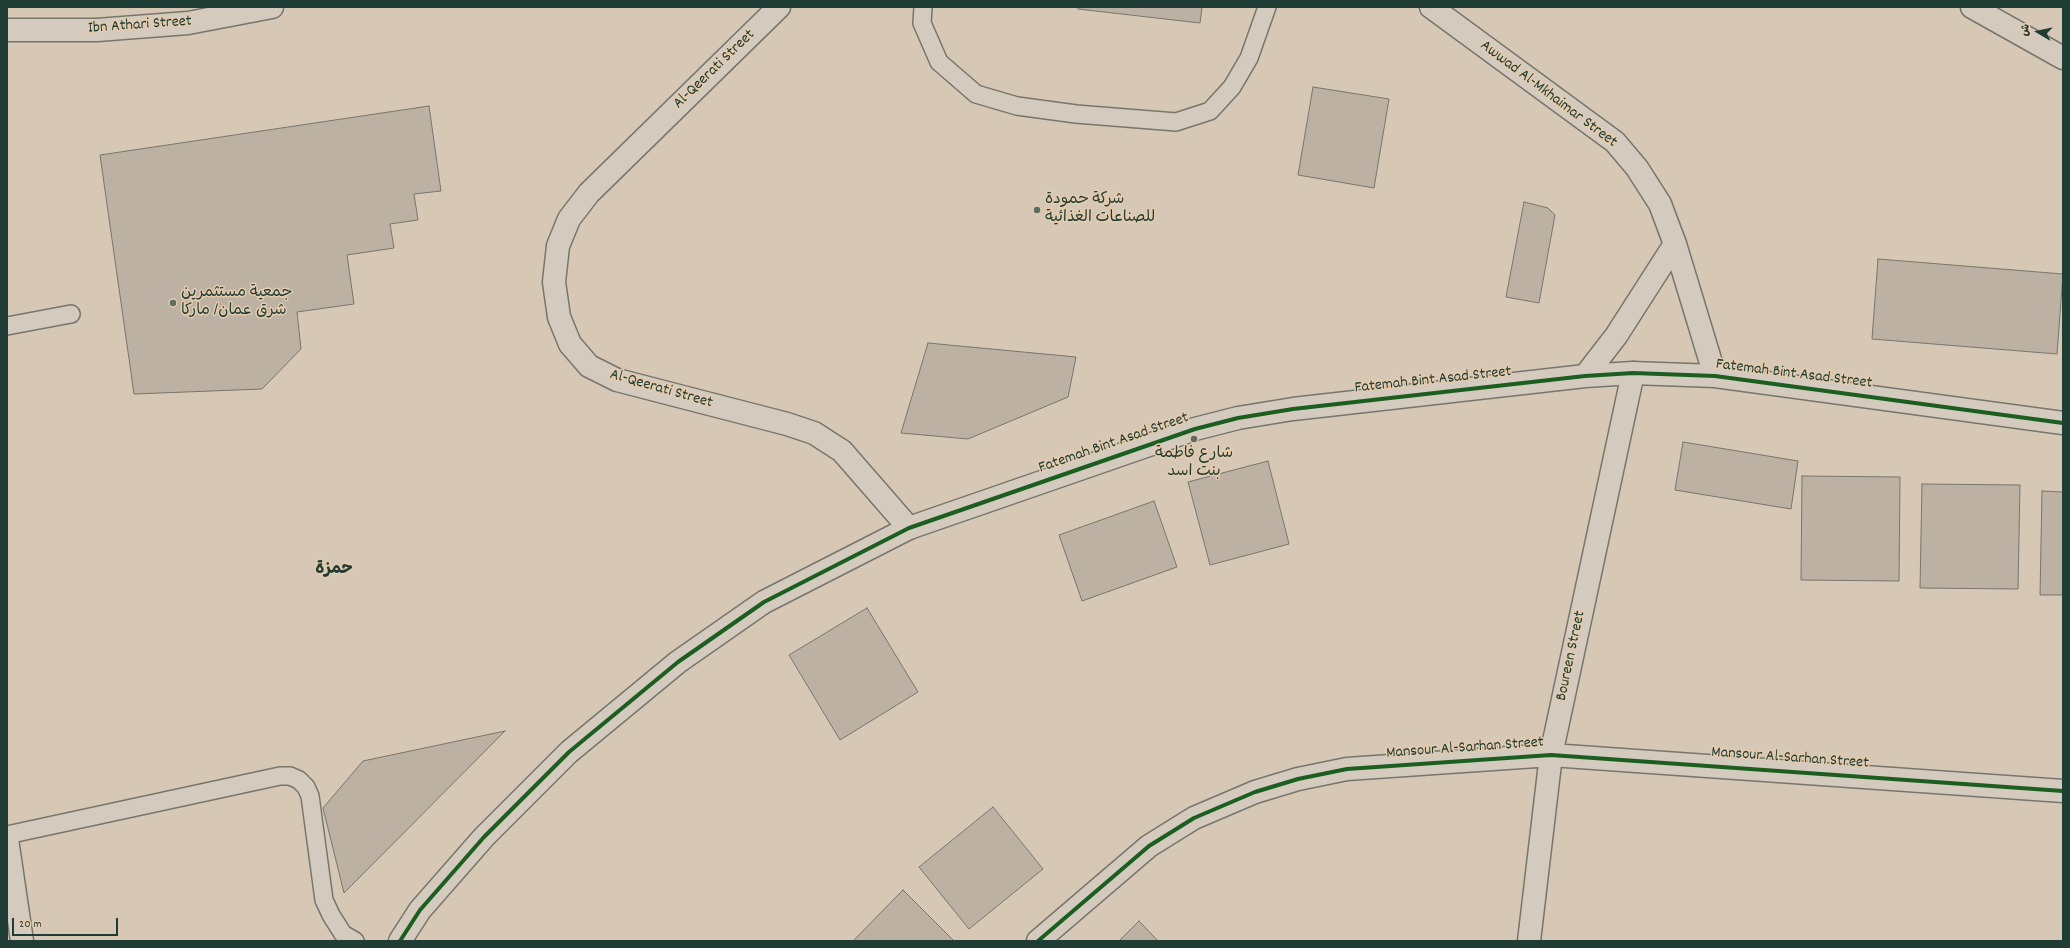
<!DOCTYPE html>
<html>
<head>
<meta charset="utf-8">
<style>
  body { margin:0 }
  #map { position:relative; width:2070px; height:948px; overflow:hidden; background:#d7c8b6; font-family:Dekko,"Playpen Sans Arabic",sans-serif }
  canvas { display:block }
  .frame { position:absolute; inset:0; border:8px solid #1f3d34; pointer-events:none }
  .north { position:absolute; left:2018px; top:12px; width:40px; height:40px; -webkit-text-stroke:3px #e5cbad; paint-order:stroke; rotate:279deg; font-size:11px; font-weight:700; line-height:16px; text-align:center; color:#1f3d34 }
  .north::after { content:''; display:block; margin:auto; width:14px; height:18px; background:#1f3d34; clip-path:polygon(50% 0,100% 100%,50% 72%,0 100%) }
  .scale { position:absolute; left:12px; top:918px; width:106px; height:18px; box-sizing:border-box; border:2px solid #1f3d34; border-top:0; padding-left:5px; font-size:12px; line-height:14px; white-space:nowrap; color:#1f3d34; -webkit-text-stroke:3px #e5cbad; paint-order:stroke }
</style>
</head>
<body>
<div id="map">
<canvas width="2070" height="948"></canvas>
<div class="frame"></div>
<div class="north">ش</div>
<div class="scale">20 m</div>
</div>
<script>
const context = document.querySelector('canvas').getContext('2d');
context.lineJoin = 'round';
function paint(path, color) { context.fillStyle = color; context.fill(path, 'evenodd'); }
const shape = rows => new Path2D(rows.map(r => 'M' + r).join(''));
function strokePath(path, color, width, dash) { context.strokeStyle = color; context.lineWidth = width; context.lineCap = dash ? 'butt' : 'round'; context.setLineDash(dash || []); context.stroke(path); }
function label(font, color, halo, rows, align = 'center') {
  context.font = font + ' Dekko,"Playpen Sans Arabic",sans-serif'; context.lineWidth = 3; context.setLineDash([]); context.textBaseline = 'middle'; context.strokeStyle = halo; context.fillStyle = color; for (const [text, x, y, turn = 0] of rows) {
    context.save(); context.translate(x, y); context.rotate((+turn || 0) * Math.PI / 180); context.textAlign = isNaN(turn) ? turn : align; if (halo) context.strokeText(text, 0, 0); context.fillText(text, 0, 0); context.restore();
  }
}
const building = shape([
  [1078,7,1202,7,1200,23,1078,9,1078,7],
  [1313,87,1389,99,1374,188,1298,175,1313,87],
  [429,106,441,191,414,194,418,220,390,224,394,248,347,255,354,304,297,312,301,349,262,389,134,394,100,155,429,106],
  [1524,202,1548,208,1555,215,1539,303,1506,297,1524,202],
  [1878,259,2063,274,2057,354,1872,339,1878,259],
  [928,343,1076,357,1068,397,968,439,901,433,928,343],
  [1683,442,1798,461,1791,509,1675,490,1683,442],
  [1268,461,1289,544,1210,565,1188,482,1268,461],
  [1802,476,1900,477,1899,581,1801,580,1802,476],
  [1922,484,2020,485,2018,589,1920,588,1922,484],
  [2042,491,2063,492,2063,595,2040,595,2042,491],
  [1154,501,1177,567,1082,601,1059,535,1154,501],
  [867,608,918,692,840,740,789,655,867,608],
  [505,731,344,893,323,808,363,761,505,731],
  [993,807,1043,869,969,929,919,867,993,807],
  [903,890,954,941,853,941,903,890],
  [1139,921,1158,941,1119,941,1139,921]
]);
paint(building, '#bcb1a2');
strokePath(building, '#77766c', 1);
const lane = shape([
  [923,7,922,23,939,62,976,94,1017,106,1076,114,1176,122,1210,111,1232,87,1249,58,1267,7],
  [7,326,71,314],
  [7,835,280,776,290,776,299,780,306,787,310,796,324,900,331,915,343,934,355,941]
]);
const street = shape([
  [779,7,589,193,569,219,558,246,554,282,559,317,570,344,589,366,617,380,787,424,814,433,842,451,909,528],
  [1972,7,2063,58],
  [7,839,22,941],
  [1038,941,1149,846,1194,818,1255,792,1298,779,1347,769,1551,755,2063,791],
  [1529,941,1551,755,1633,373]
]);
const secondary = shape([
  [1431,7,1615,142,1637,168,1660,204,1675,244,1715,376],
  [7,30,97,30,188,23,272,7],
  [1585,376,1616,336,1675,244],
  [400,941,420,910,484,837,569,752,678,662,764,602,909,528,1195,429,1238,418,1293,409,1585,376,1633,373,1715,376,2063,423]
]);
strokePath(lane, '#77766c', 20);
strokePath(street, '#77766c', 25);
strokePath(secondary, '#77766c', 25);
strokePath(lane, '#d4cabe', 17);
strokePath(street, '#d4cabe', 22);
strokePath(secondary, '#d4cabe', 22);
strokePath(shape([
  [400,941,420,910,484,837,569,752,678,662,764,602,909,528,1195,429,1238,418,1293,409,1585,376,1633,373,1715,376,2063,423],
  [1038,941,1149,846,1194,818,1255,792,1298,779,1347,769,1551,755,2063,791]
]), '#1b5e20', 4);
for (const [x, y, r, color] of [
  [1037,210,4,"#5f6e62"],
  [173,303,4,"#5f6e62"],
  [1194,439,4,"#5f6e62"]
]) { const dot = new Path2D(); dot.arc(x, y, r, 0, 2 * Math.PI); context.fillStyle = color; context.fill(dot); strokePath(dot, '#e5cbad', 1.5); }
label('16px', '#1f3d34', '#e5cbad', [
  ["Ibn Athari Street",140,26,-4],
  ["Al-Qeerati Street",715,70,-44],
  ["Awwad Al-Mkhaimar Street",1548,95,37],
  ["Fatemah Bint Asad Street",1794,375,7],
  ["Fatemah Bint Asad Street",1433,381,-6],
  ["Al-Qeerati Street",661,390,16],
  ["Fatemah Bint Asad Street",1114,444,-19],
  ["Boureen Street",1572,656,-78],
  ["Mansour Al-Sarhan Street",1465,749,-4],
  ["Mansour Al-Sarhan Street",1790,759,4]
]);
label('16px', '#1f3d34', '#e5cbad', [
  ["شركة حمودة",1045,201],
  ["للصناعات الغذائية",1045,219],
  ["جمعية مستثمرين",181,294],
  ["شرق عمان/ ماركا",181,312],
  ["شارع فاطمة",1194,455,"center"],
  ["بنت اسد",1194,473,"center"]
], 'left');
label('bold 17px', '#1f3d34', '#e5cbad', [
  ["حمزة",334,571]
]);
</script>
</body>
</html>
